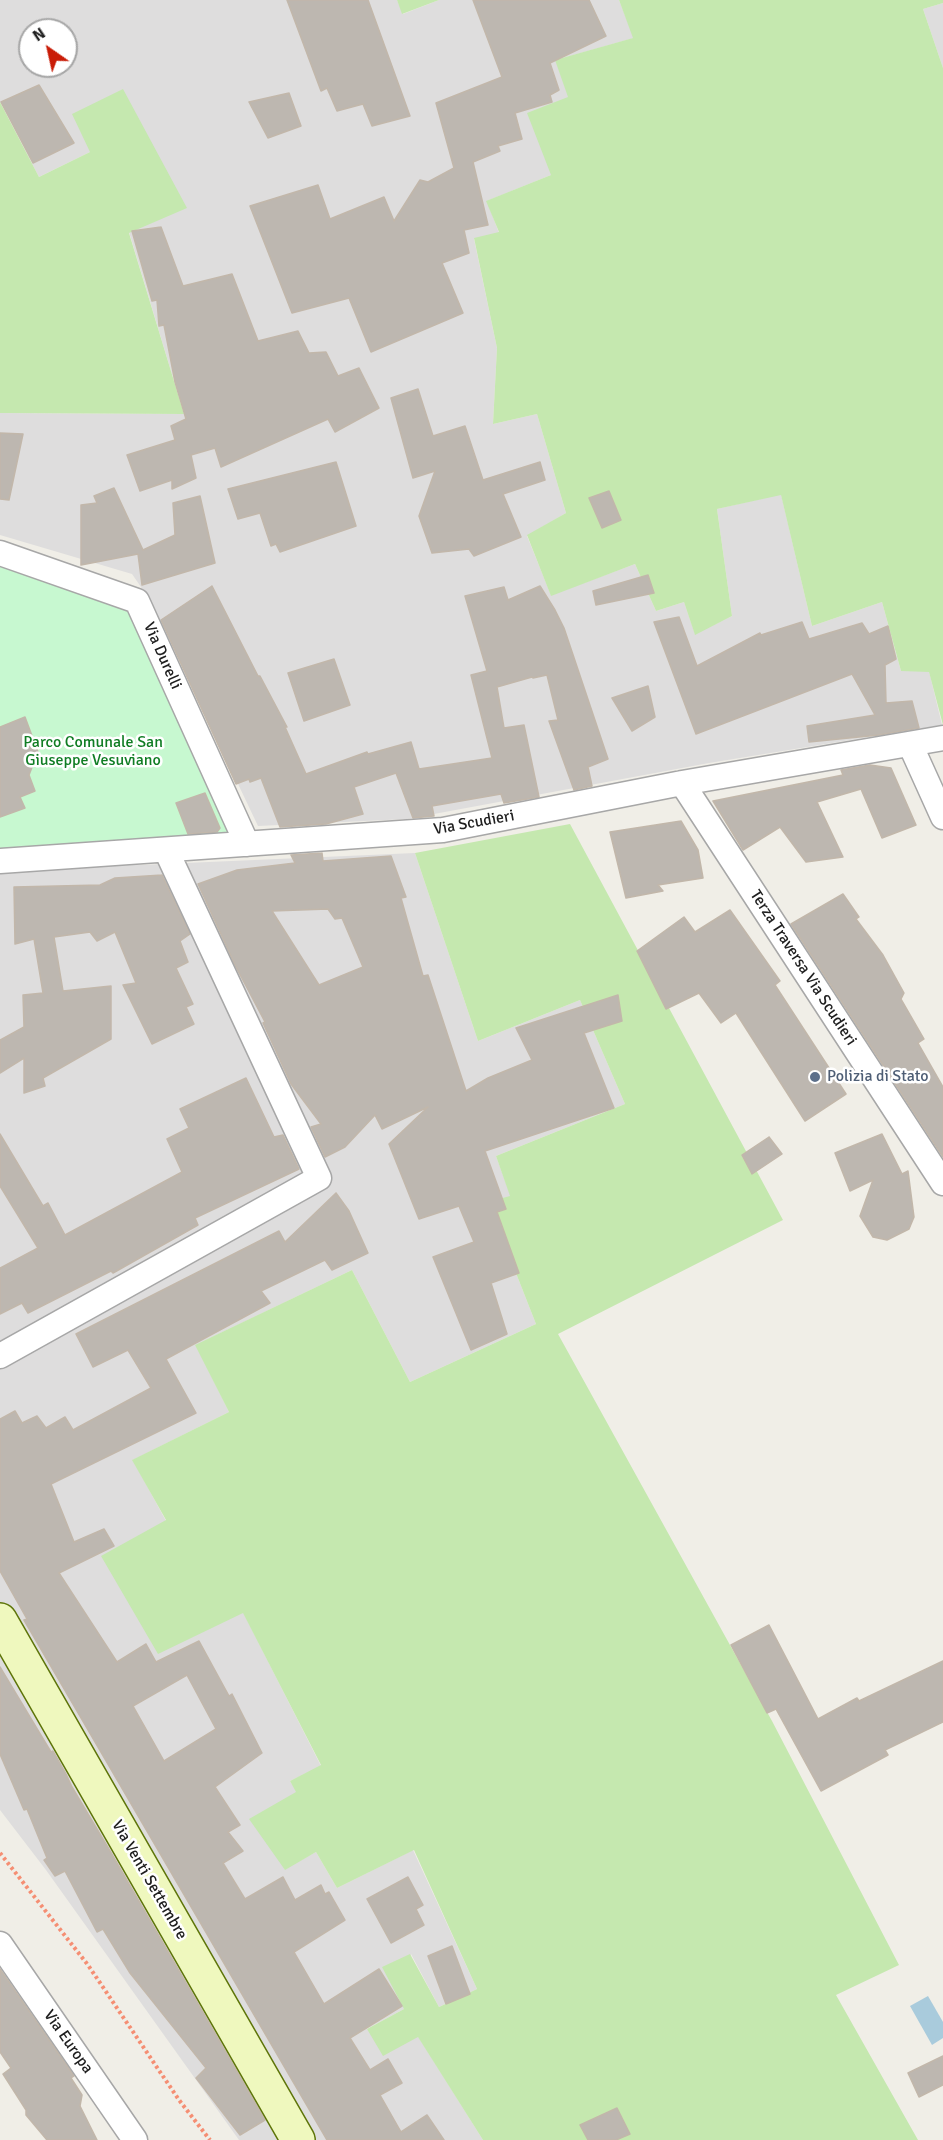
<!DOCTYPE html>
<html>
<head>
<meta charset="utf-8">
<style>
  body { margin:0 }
  #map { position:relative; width:943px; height:2140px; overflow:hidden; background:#f0eee7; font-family:Signika,sans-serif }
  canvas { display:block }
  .north { position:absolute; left:18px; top:18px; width:60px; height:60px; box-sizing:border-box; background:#fff; border:2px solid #a6a6a6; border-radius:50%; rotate:326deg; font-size:16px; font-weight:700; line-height:24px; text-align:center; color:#202020 }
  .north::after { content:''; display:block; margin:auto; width:21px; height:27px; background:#c91c07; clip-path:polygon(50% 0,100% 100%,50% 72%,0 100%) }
</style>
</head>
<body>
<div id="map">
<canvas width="943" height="2140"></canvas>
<div class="north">N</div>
</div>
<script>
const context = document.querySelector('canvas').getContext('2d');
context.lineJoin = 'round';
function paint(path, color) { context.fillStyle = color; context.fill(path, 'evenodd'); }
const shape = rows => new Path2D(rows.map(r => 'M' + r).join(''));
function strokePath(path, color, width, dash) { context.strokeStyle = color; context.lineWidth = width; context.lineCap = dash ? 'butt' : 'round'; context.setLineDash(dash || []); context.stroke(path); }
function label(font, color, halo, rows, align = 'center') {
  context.font = font + ' Signika,sans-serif'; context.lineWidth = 5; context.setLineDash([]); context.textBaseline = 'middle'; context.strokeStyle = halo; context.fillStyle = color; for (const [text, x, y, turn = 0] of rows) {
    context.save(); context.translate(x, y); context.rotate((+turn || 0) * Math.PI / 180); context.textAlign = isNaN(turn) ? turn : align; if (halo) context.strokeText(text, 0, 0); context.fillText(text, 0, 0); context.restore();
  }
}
paint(shape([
  [0,0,397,0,403,14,439,0,619,0,634,38,556,60,569,97,551,175,487,201,499,233,474,239,497,348,493,424,537,414,566,513,527,536,551,595,635,564,656,611,684,602,695,634,732,616,717,509,781,494,812,626,882,602,901,671,929,671,942,725,709,763,407,819,258,826,152,603,132,574,0,535,0,413,184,414,129,232,90,152,39,177,0,102],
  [30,30,66,30,66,66,30,66],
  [943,3,943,68,923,9],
  [415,853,478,1041,580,1000,625,1104,496,1156,511,1197,488,1202,536,1324,410,1382,352,1270,196,1345,229,1412,133,1460,166,1521,243,1612,321,1766,290,1781,297,1792,284,1869,316,1852,337,1888,413,1850,477,1989,439,2007,411,1954,404,2009,367,2029,418,2036,483,2140,239,2140,46,1870,0,1810,0,867,140,865]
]), '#dedddd');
paint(shape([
  [397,0,439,0,402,14],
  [619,0,943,0,943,3,923,9,943,68,943,725,929,672,901,671,882,602,812,626,781,495,717,509,732,616,695,635,684,602,656,611,635,564,551,596,527,535,566,513,537,414,493,424,497,348,474,238,499,232,486,201,551,175,527,113,568,97,555,60,633,38],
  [123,89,187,208,129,233,184,414,0,413,0,102,39,177,90,152,72,114],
  [570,824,783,1220,558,1334,772,1721,899,1965,836,1995,918,2140,483,2140,418,2037,383,2056,367,2029,404,2009,382,1967,410,1954,439,2007,477,1989,414,1850,337,1888,316,1852,285,1870,249,1819,296,1792,290,1781,321,1765,243,1613,158,1654,101,1556,166,1520,132,1460,229,1412,195,1345,352,1270,410,1382,536,1324,488,1202,510,1196,496,1156,625,1104,580,1000,478,1041,415,853]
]), '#c5e8af');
paint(shape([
  [0,562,130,607,232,835,0,852]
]), '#c7f8d0');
paint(shape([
  [928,1996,943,2022,943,2038,932,2045,910,2006]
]), '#a9cbdc');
const building = shape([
  [287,0,368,0,410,116,372,126,363,104,337,111,327,88,321,91,287,0],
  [473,0,589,0,606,36,550,63,559,90,550,95,552,102,515,113,522,139,498,146,500,151,473,162,488,225,464,230,469,253,442,263,463,313,371,352,349,298,292,313,250,206,318,185,330,219,384,197,394,221,420,180,428,182,454,168,436,103,502,77,473,0],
  [39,85,74,143,33,163,1,102,39,85],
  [289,93,301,126,268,138,249,102,289,93],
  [161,227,183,286,232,274,258,341,298,331,309,353,326,352,338,376,359,368,379,408,335,432,328,419,221,467,215,448,191,455,196,478,172,489,172,480,140,491,127,455,175,440,171,426,186,419,175,382,164,325,159,326,157,300,152,301,132,231,161,227],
  [418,389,433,436,465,426,483,480,540,462,545,480,503,494,521,537,474,556,469,549,432,553,419,516,435,471,413,478,391,398,418,389],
  [0,433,23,434,9,500,0,499,0,433],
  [336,462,356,526,280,552,276,544,271,546,260,513,238,519,228,489,336,462],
  [114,488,143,550,175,535,173,503,200,496,215,563,142,585,138,554,81,565,81,505,97,503,94,496,114,488],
  [609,491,621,520,602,528,589,498,609,491],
  [648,575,654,593,596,605,593,591,648,575],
  [212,586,258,676,260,676,287,727,285,727,306,774,367,752,368,754,411,742,419,769,492,758,471,675,487,671,465,596,504,587,508,600,540,586,555,610,564,628,608,759,588,767,592,786,574,790,549,721,558,720,547,675,533,678,532,677,497,687,504,728,524,725,539,797,504,803,501,794,432,806,434,816,413,818,396,773,354,787,363,814,326,824,280,827,261,778,250,782,249,779,236,784,161,620,212,586],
  [679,617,697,666,760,633,761,635,802,622,809,639,862,623,869,634,888,626,896,659,885,665,886,703,912,701,919,728,879,735,809,742,807,726,875,715,852,674,696,734,654,622,679,617],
  [334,659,350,705,304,721,288,673,334,659],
  [648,686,655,717,632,731,612,698,648,686],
  [25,717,38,752,29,775,35,791,20,797,25,808,0,817,0,727,25,717],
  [870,765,891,768,916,825,882,838,861,789,817,802,843,857,806,862,780,827,743,850,713,801,843,775,841,770,870,765],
  [205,793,220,828,217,832,188,834,176,803,205,793],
  [681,821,698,850,703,878,658,885,663,891,626,898,610,832,681,821],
  [322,853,323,861,391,856,406,897,401,898,423,976,428,975,466,1091,488,1078,532,1060,516,1028,618,995,622,1021,584,1033,614,1108,485,1151,506,1209,497,1212,519,1273,491,1283,507,1334,471,1350,433,1257,474,1242,459,1206,419,1219,389,1144,428,1107,382,1129,375,1115,345,1147,325,1157,311,1127,321,1124,291,1084,263,1023,265,1022,236,967,198,884,237,870,295,863,291,855,322,853],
  [328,909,335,919,342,918,363,967,319,985,272,911,328,909],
  [162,875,190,934,180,941,188,962,176,968,193,1004,186,1007,194,1024,152,1044,123,985,136,983,115,932,97,941,90,932,54,937,63,991,111,986,111,1039,43,1078,45,1086,24,1093,24,1058,0,1073,0,1040,24,1027,23,995,43,993,34,939,15,944,14,887,100,885,115,878,162,875],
  [843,894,859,917,856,919,883,955,904,993,901,999,924,1039,918,1043,943,1087,943,1157,791,924,843,894],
  [730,910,780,981,775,985,846,1094,805,1121,736,1013,721,1023,699,993,666,1009,637,951,684,917,695,932,730,910],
  [246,1078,274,1137,283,1135,299,1169,195,1218,198,1225,113,1273,111,1271,28,1313,22,1303,0,1314,0,1268,38,1248,0,1186,0,1134,43,1206,48,1203,65,1235,182,1172,167,1139,189,1128,180,1109,246,1078],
  [882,1134,902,1174,908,1171,914,1217,909,1229,887,1240,873,1237,860,1216,873,1180,850,1191,835,1153,882,1134],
  [769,1137,782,1154,752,1174,742,1155,769,1137],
  [336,1193,349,1211,368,1253,332,1270,325,1260,261,1291,270,1303,166,1359,196,1413,51,1484,74,1542,104,1529,114,1546,59,1573,117,1662,146,1644,156,1662,199,1641,229,1696,232,1694,262,1753,215,1787,240,1825,228,1832,243,1851,223,1863,245,1899,283,1877,295,1900,321,1885,325,1894,329,1892,345,1920,294,1952,324,2004,379,1969,402,2006,350,2038,370,2070,388,2059,402,2083,380,2095,401,2132,427,2115,444,2140,327,2140,24,1620,27,1619,0,1571,0,1419,15,1411,22,1423,37,1416,46,1428,65,1417,73,1430,151,1388,128,1350,93,1367,76,1334,279,1231,285,1242,336,1193],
  [187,1675,216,1729,164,1761,133,1706,187,1675],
  [769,1625,818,1719,857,1698,859,1701,943,1661,943,1722,885,1750,888,1755,821,1791,776,1709,767,1713,731,1645,769,1625],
  [0,1667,51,1752,53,1751,66,1774,72,1787,110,1851,265,2120,240,2135,196,2078,206,2068,130,1973,103,1929,97,1932,65,1871,55,1876,44,1860,47,1858,27,1809,24,1810,0,1754,0,1667],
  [408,1877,423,1905,416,1909,424,1925,391,1943,367,1899,408,1877],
  [452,1946,470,1994,446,2004,428,1956,452,1946],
  [0,1969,74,2076,71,2078,82,2095,80,2106,97,2140,47,2140,26,2115,26,2110,3,2074,11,2068,0,2052,0,1969],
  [943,2056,943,2085,919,2097,908,2073,943,2056],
  [617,2108,630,2134,616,2140,588,2140,580,2125,617,2108]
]);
paint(building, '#bdb7b0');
strokePath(building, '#c2b7aa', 1.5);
const street = shape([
  [0,553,137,601,247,844],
  [910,744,943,817],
  [682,783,943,1183],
  [0,861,443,830,682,783,943,738],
  [0,1356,319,1178,166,850],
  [0,1944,135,2140]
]);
const secondary = shape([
  [0,1620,298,2140]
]);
strokePath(street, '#a7a7a7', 27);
strokePath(secondary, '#5e7509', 36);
strokePath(shape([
  [0,1853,88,1965,179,2100,210,2140]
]), '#f58e73', 4, [3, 3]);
strokePath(street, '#fff', 24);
strokePath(secondary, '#eff8be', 33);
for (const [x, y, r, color] of [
  [815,1077,6,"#5c6f8a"]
]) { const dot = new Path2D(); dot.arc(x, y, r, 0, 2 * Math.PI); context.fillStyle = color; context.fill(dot); strokePath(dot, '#fff', 2); }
label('16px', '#202020', '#fff', [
  ["Via Durelli",162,656,66],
  ["Via Scudieri",474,823,-10],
  ["Terza Traversa Via Scudieri",803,968,57],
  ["Via Venti Settembre",149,1880,60],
  ["Via Europa",68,2042,55]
]);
label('16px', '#107d24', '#fff', [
  ["Parco Comunale San",93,743],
  ["Giuseppe Vesuviano",93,761]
]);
label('16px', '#4e5e75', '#fff', [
  ["Polizia di Stato",827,1077]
], 'left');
</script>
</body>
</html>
